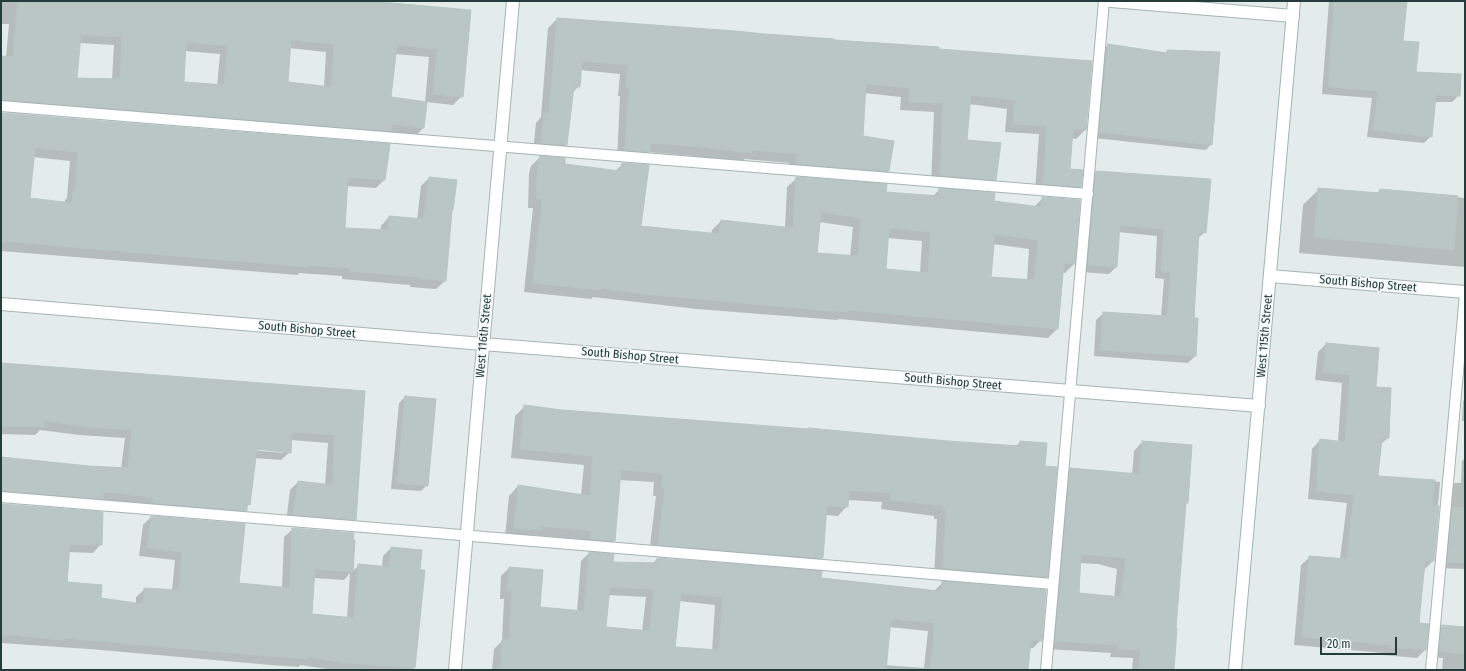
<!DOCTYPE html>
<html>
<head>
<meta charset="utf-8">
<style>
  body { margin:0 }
  #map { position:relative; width:1466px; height:671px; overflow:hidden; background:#e3ecea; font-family:"Fira Sans Condensed",sans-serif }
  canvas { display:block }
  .frame { position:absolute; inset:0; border:2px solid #243c3c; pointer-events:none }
  .scale { position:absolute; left:1320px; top:637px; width:77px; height:18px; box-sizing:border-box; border:2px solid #243c3c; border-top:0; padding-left:5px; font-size:12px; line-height:14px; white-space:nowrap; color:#243c3c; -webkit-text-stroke:3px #f3f9f7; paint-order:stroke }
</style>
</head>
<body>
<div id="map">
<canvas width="1466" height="671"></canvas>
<div class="frame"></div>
<div class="scale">20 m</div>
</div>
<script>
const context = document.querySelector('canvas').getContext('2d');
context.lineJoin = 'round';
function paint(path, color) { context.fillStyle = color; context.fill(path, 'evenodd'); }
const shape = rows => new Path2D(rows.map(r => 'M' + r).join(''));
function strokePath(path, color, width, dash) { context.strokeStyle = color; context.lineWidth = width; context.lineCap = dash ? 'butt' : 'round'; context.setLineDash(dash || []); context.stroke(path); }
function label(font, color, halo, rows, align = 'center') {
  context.font = font + ' "Fira Sans Condensed",sans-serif'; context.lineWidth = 3; context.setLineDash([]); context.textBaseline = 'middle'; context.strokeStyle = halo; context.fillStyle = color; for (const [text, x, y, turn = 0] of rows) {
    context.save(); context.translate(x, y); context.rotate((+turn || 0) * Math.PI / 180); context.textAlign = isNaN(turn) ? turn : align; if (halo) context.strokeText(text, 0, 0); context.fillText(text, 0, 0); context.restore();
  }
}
paint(shape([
  [1,1,358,1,469,11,462,96,453,105,426,102,423,128,415,137,1,108,1,57,6,57,9,24,1,24],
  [79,43,114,45,112,80,76,79],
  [289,48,326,52,324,87,287,83],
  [184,51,220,54,217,86,182,83],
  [395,54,429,57,425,103,390,98],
  [1329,1,1406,1,1402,42,1415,73,1459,95,1452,102,1434,102,1431,136,1424,143,1367,137,1372,98,1322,94],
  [557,19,1091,62,1085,130,1076,139,1071,138,1069,170,1080,186,1071,195,1035,192,1039,134,1005,132,1007,109,969,104,966,141,995,180,986,189,931,184,934,112,900,110,901,97,864,93,862,137,888,171,879,180,788,173,789,163,745,159,741,162,693,156,648,152,640,161,617,159,620,96,618,96,620,74,580,70,579,86,572,93,566,145,557,154,533,152,536,123,541,117,548,28],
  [1108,45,1165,53,1168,51,1211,144,1206,150,1094,138,1102,51],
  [1,114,384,180,376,188,346,186,344,229,380,231,381,226,389,217,417,220,421,186,429,178,451,210,445,281,436,289,410,287,410,285,342,279,342,276,299,273,298,275,1,251],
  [33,157,70,161,67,198,65,200,65,203,29,199],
  [540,157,564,165,615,171,623,164,640,227,711,234,712,230,721,221,785,228,787,187,797,178,884,193,932,197,939,190,993,202,1034,207,1043,198,1074,264,1065,273,1062,273,1057,329,1048,338,839,319,837,320,697,309,593,297,591,299,524,292,533,208,528,208,529,173,531,166],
  [819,222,853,227,850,257,816,254],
  [887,238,922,241,920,273,885,270],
  [993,244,1029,249,1027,281,990,278],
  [1096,172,1205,232,1197,239,1193,319,1197,319,1195,356,1188,363,1094,356,1096,320,1104,313,1161,317,1164,279,1155,278,1157,236,1118,232,1116,267,1109,274,1081,272,1089,179],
  [1319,189,1376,194,1380,190,1465,198,1465,267,1299,253,1303,205],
  [1326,344,1375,388,1388,438,1380,445,1377,477,1440,482,1433,561,1425,569,1423,569,1418,624,1425,650,1417,658,1383,655,1384,653,1294,645,1301,565,1310,557,1340,559,1347,503,1308,499,1312,449,1320,440,1338,442,1342,383,1315,380,1318,352],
  [1,363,364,392,355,519,346,528,286,523,290,490,298,482,325,485,328,443,291,440,290,452,281,460,255,458,249,504,237,519,1,499,1,458,88,467,121,469,125,438,80,435,40,430,35,435,1,434],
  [252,448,283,451,283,453,252,450],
  [405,397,427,485,421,491,391,489,399,403],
  [1465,399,1465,421,1462,421,1463,401],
  [525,406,562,411,1015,447,1020,442,1044,467,1047,577,1037,586,934,578,937,519,934,519,934,516,881,509,882,502,848,500,847,506,838,516,826,515,822,558,812,568,649,554,656,496,653,496,654,482,619,480,614,541,605,550,582,541,534,535,530,539,505,537,509,496,518,486,581,495,584,465,511,458,515,416],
  [1142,442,1187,503,1185,504,1167,670,1132,670,1133,658,1110,657,1111,653,1047,649,1062,478,1070,469,1132,475,1134,451],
  [1080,563,1098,564,1117,569,1114,598,1078,594],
  [1465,458,1465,569,1441,568,1449,489,1455,483,1461,483,1462,461],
  [1,505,101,544,93,553,68,552,66,583,100,599,136,604,136,597,145,589,172,591,175,560,139,556,143,525,151,517,238,584,282,588,284,537,293,529,352,572,359,565,382,567,383,556,391,548,414,667,412,670,334,670,300,665,299,667,271,665,89,649,1,643],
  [350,573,347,618,311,614,313,578,344,580],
  [589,553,612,563,652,564,657,559,934,591,943,582,1041,640,1033,648,1029,648,1027,670,492,670,494,649,502,641,504,599,500,599,501,576,509,568,539,608,577,612,581,561],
  [608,595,646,597,642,631,605,628],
  [679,601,715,605,712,651,674,648],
  [889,627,928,631,924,668,885,665],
  [1442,626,1465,628,1465,670,1442,670,1443,658,1433,657,1436,632]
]), '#0003');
const building = shape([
  [18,1,369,1,471,10,463,97,433,94,437,49,397,45,391,97,427,102,424,128,392,124,391,131,1,100,1,56,13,57,18,1],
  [81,35,122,37,120,79,77,78,81,35],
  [291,40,334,44,331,87,288,82,291,40],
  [186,42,228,46,224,85,184,82,186,42],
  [1334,1,1407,1,1403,41,1419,42,1416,72,1461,74,1460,96,1436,95,1432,137,1373,130,1378,91,1328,87,1334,1],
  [557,18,736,31,765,34,834,39,834,40,939,47,939,49,1092,61,1086,130,1073,129,1070,169,1083,170,1081,187,1043,184,1047,126,1013,124,1015,100,971,95,967,140,1001,143,996,180,940,175,943,103,909,102,909,88,866,84,863,136,894,141,889,171,797,164,797,154,752,150,751,153,702,147,650,143,650,152,625,150,629,88,626,87,628,65,582,61,580,87,574,86,567,145,541,143,544,113,549,113,557,18],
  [1108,44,1167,53,1167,50,1220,52,1212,145,1099,132,1108,44],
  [1,113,390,144,385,180,348,177,345,228,388,230,389,216,424,219,429,177,457,180,453,210,452,210,446,281,418,278,418,277,350,271,350,268,307,265,307,267,1,241,1,113],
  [35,148,78,152,75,190,73,190,72,203,30,198,35,148],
  [540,156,565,158,565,164,620,171,622,163,649,165,641,226,719,234,721,220,793,228,796,177,887,184,886,192,939,196,939,188,995,193,994,201,1041,207,1042,197,1080,200,1075,264,1064,263,1058,329,848,310,847,312,818,310,634,293,601,288,601,290,533,283,542,199,536,199,538,164,540,156],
  [821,212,861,218,858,256,817,253,821,212],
  [889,228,931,232,928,273,886,269,889,228],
  [995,234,1038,240,1034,280,991,277,995,234],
  [1096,171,1210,179,1211,180,1206,233,1199,232,1194,318,1198,318,1196,356,1100,350,1103,312,1167,316,1171,272,1161,271,1164,229,1120,225,1117,267,1088,265,1096,171],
  [1318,188,1379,193,1380,189,1458,196,1454,250,1314,237,1318,188],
  [1326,343,1379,348,1376,387,1391,388,1389,438,1382,438,1378,476,1435,480,1432,506,1439,506,1434,561,1425,561,1419,623,1429,624,1426,650,1391,647,1391,645,1302,637,1309,556,1347,559,1354,495,1316,491,1320,439,1345,442,1350,375,1323,372,1326,343],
  [1,363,365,391,356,520,293,515,298,481,332,485,335,435,292,432,291,453,257,449,250,505,247,504,247,511,152,503,153,497,107,492,103,493,103,499,1,491,1,457,89,466,128,468,132,430,88,427,45,421,44,427,1,426,1,363],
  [405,396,436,399,428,486,397,483,405,396],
  [524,405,562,410,808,429,808,428,948,441,1019,446,1020,441,1047,443,1045,466,1057,467,1048,577,943,568,946,510,943,510,943,506,890,500,891,493,849,490,848,507,827,506,823,558,658,545,665,487,662,487,663,473,621,470,615,541,590,539,591,531,541,526,541,530,514,528,518,485,590,496,593,456,520,449,524,405],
  [1142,441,1192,445,1188,503,1186,503,1176,628,1177,628,1174,670,1139,670,1140,650,1118,649,1118,645,1055,641,1070,468,1139,474,1142,441],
  [1081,554,1126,558,1121,597,1079,593,1081,554],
  [1,504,103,512,102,545,70,544,67,582,102,585,101,598,143,604,144,588,179,590,182,552,147,548,151,516,245,524,239,583,290,588,292,528,354,533,353,540,355,540,353,572,315,569,312,614,354,618,358,564,389,567,391,547,422,550,420,570,425,570,415,668,346,663,308,657,308,659,280,657,98,641,63,638,63,640,1,634,1,504],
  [1452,507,1465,508,1465,563,1447,562,1452,507],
  [589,552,614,554,613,562,657,563,657,558,822,571,821,578,939,591,939,589,942,590,942,581,1046,590,1042,641,1031,640,1028,670,930,670,935,623,891,619,886,670,500,670,502,640,509,640,512,591,507,591,509,567,543,570,540,607,584,611,589,552],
  [610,587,653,589,650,631,606,627,610,587],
  [681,593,723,597,719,650,675,647,681,593],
  [1442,625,1465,627,1465,654,1439,651,1442,625]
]);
paint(building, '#b9c6c4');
strokePath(building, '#b6c5c3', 1);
const lane = shape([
  [1,106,1088,194],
  [1,497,1053,584],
  [1046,670,1104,1],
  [1431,670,1465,294]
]);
const street = shape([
  [1111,1,1293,16],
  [1270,276,1465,292],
  [1,304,483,344,1259,406],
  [455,670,513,1]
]);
const secondary = shape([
  [1235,670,1294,1]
]);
strokePath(lane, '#a6b4b2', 12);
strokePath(street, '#a6b4b2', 14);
strokePath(secondary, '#9fb4b2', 14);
strokePath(lane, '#fff', 10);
strokePath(street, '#fff', 12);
strokePath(secondary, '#fff', 12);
label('12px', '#243c3c', '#f3f9f7', [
  ["South Bishop Street",1368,284,5],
  ["South Bishop Street",307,330,5],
  ["West 116th Street",484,336,-85],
  ["West 115th Street",1265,336,-85],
  ["South Bishop Street",630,356,5],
  ["South Bishop Street",953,382,5]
]);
</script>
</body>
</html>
